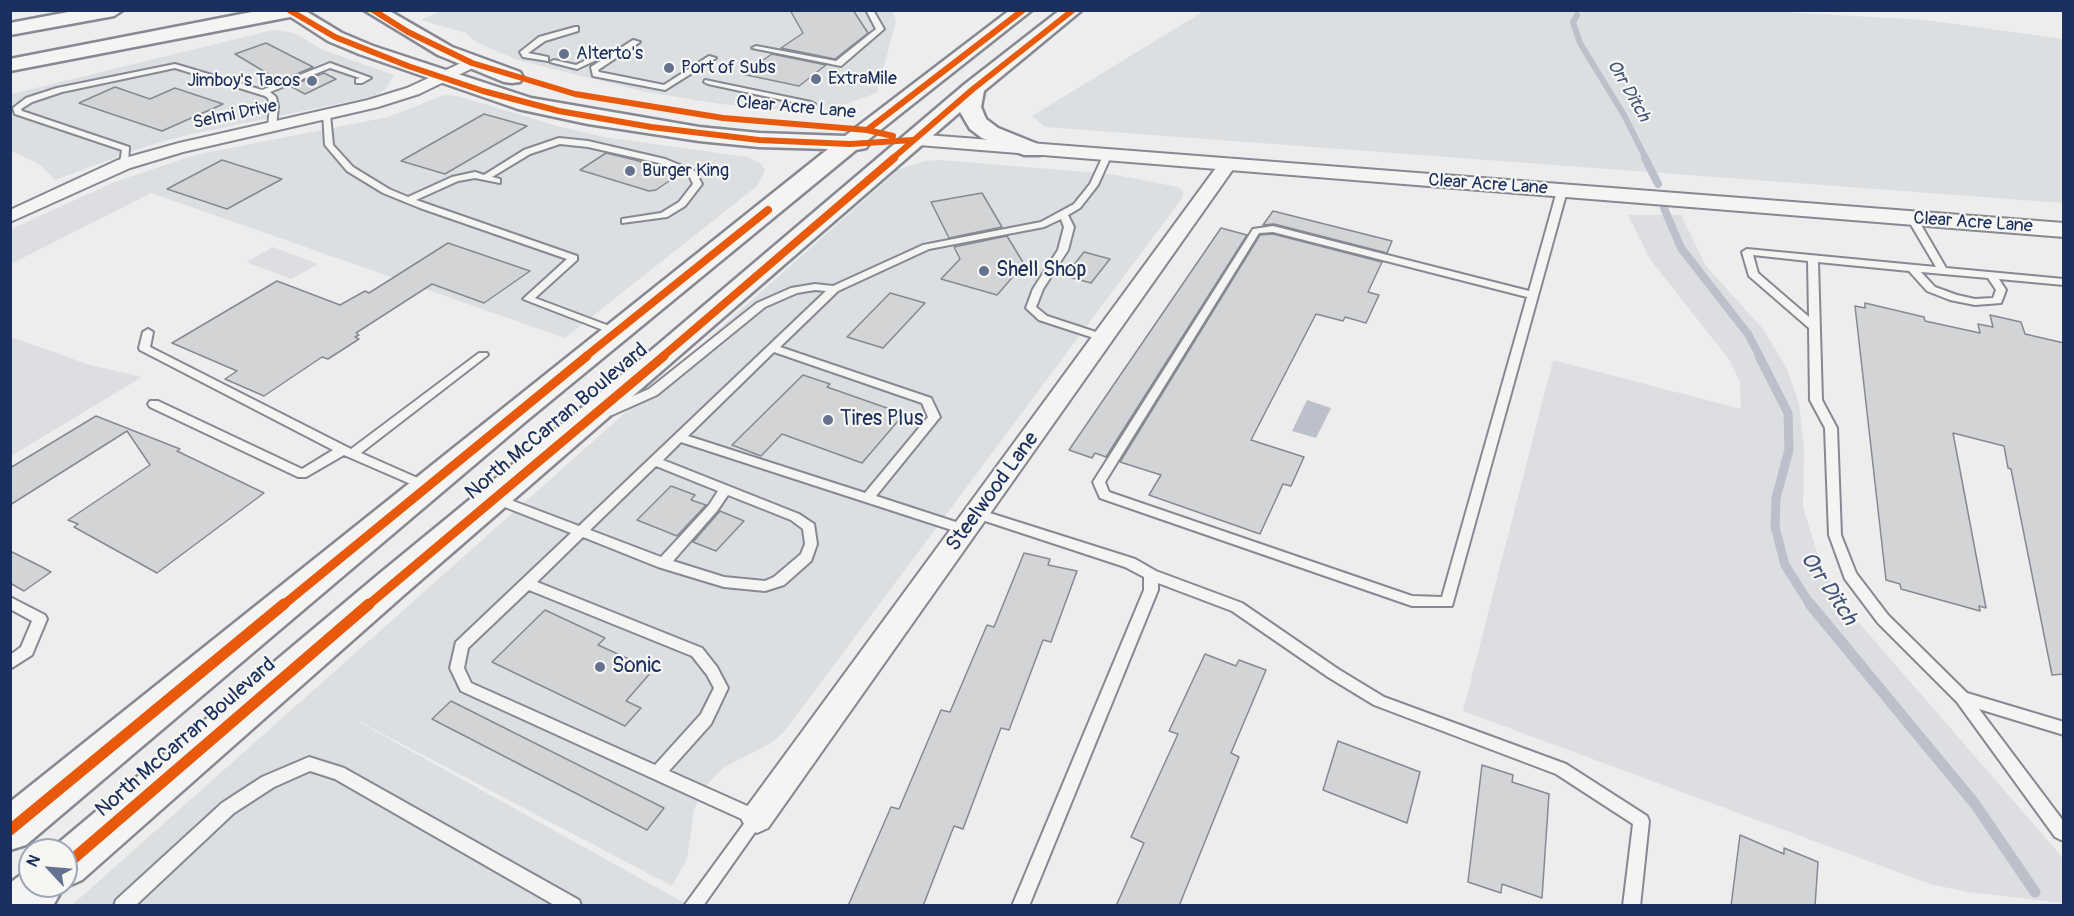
<!DOCTYPE html>
<html>
<head>
<meta charset="utf-8">
<style>
  body { margin:0 }
  #map { position:relative; width:2074px; height:916px; overflow:hidden; background:#ededed; font-family:Pangolin,sans-serif }
  canvas { display:block }
  .frame { position:absolute; inset:0; border:12px solid #1b2f5e; pointer-events:none }
  .north { position:absolute; left:18px; top:838px; width:60px; height:60px; box-sizing:border-box; background:#f6f6f2; border:2px solid #9ea6b7; border-radius:50%; rotate:296deg; font-size:16px; font-weight:700; line-height:24px; text-align:center; color:#1b2f5e }
  .north::after { content:''; display:block; margin:auto; width:21px; height:27px; background:#647290; clip-path:polygon(50% 0,100% 100%,50% 72%,0 100%) }
</style>
</head>
<body>
<div id="map">
<canvas width="2074" height="916"></canvas>
<div class="frame"></div>
<div class="north">N</div>
</div>
<script>
const context = document.querySelector('canvas').getContext('2d');
context.lineJoin = 'round';
function paint(path, color) { context.fillStyle = color; context.fill(path, 'evenodd'); }
const shape = rows => new Path2D(rows.map(r => 'M' + r).join(''));
function strokePath(path, color, width, dash) { context.strokeStyle = color; context.lineWidth = width; context.lineCap = dash ? 'butt' : 'round'; context.setLineDash(dash || []); context.stroke(path); }
function label(font, color, halo, rows, align = 'center') {
  context.font = font + ' Pangolin,sans-serif'; context.lineWidth = 4.5; context.setLineDash([]); context.textBaseline = 'middle'; context.strokeStyle = halo; context.fillStyle = color; for (const [text, x, y, turn = 0] of rows) {
    context.save(); context.translate(x, y); context.rotate((+turn || 0) * Math.PI / 180); context.textAlign = isNaN(turn) ? turn : align; if (halo) context.strokeText(text, 0, 0); context.fillText(text, 0, 0); context.restore();
  }
}
paint(shape([
  [442,10,892,10,896,21,877,93,834,108,811,112,720,104,646,92,517,60,476,42,466,33,421,20],
  [1765,11,1926,20,2063,39,2063,203,1045,127,1032,116,1204,11],
  [273,30,294,33,323,50,394,75,385,90,371,97,192,134,147,146,55,180,39,164,11,151,11,94],
  [444,95,458,96,557,126,604,137,748,157,760,163,765,170,757,186,565,338,117,181,195,155,388,117],
  [941,160,1111,174,1178,187,1183,191,1183,197,784,732,771,743,723,768,705,787,694,810,687,859,672,886,341,712,688,905,71,906,899,169,925,161]
]), '#dcdfe1');
paint(shape([
  [117,181,151,193,11,264,11,229],
  [1628,215,1681,215,1706,266,1763,329,1786,367,1799,403,1804,450,1803,507,1819,559,1841,602,2063,858,2063,903,1968,892,1930,884,1463,711,1553,360,1741,409,1740,382,1730,361,1650,259],
  [273,247,318,264,291,279,246,262],
  [11,337,90,365,142,377,11,456]
]), '#dcdee1');
paint(shape([
  [1307,400,1331,408,1316,438,1292,431]
]), '#bbc0cb');
strokePath(shape([
  [1577,15,1573,22,1580,43,1624,115,1646,159]
]), '#bbc0cb', 6);
strokePath(shape([
  [1645,158,1658,184],
  [1664,208,1681,248,1748,334,1760,357]
]), '#bbc0cb', 8);
strokePath(shape([
  [1759,356,1788,413,1789,450,1776,498,1775,527,1785,565,1811,606]
]), '#bbc0cb', 9);
strokePath(shape([
  [1810,604,1975,804,2035,892]
]), '#bbc0cb', 11);
const building = shape([
  [790,10,853,10,868,33,835,59,781,48,803,33,790,10],
  [266,43,313,67,280,81,235,54,266,43],
  [772,54,826,65,799,86,742,74,772,54],
  [324,73,336,79,305,94,290,86,324,73],
  [115,87,150,99,175,88,223,104,162,131,79,103,115,87],
  [484,114,527,126,445,174,401,161,484,114],
  [606,153,635,160,679,174,656,190,649,191,580,170,606,153],
  [222,160,282,179,227,209,167,189,222,160],
  [982,193,1002,227,949,238,931,202,982,193],
  [1273,211,1392,241,1387,253,1274,224,1263,225,1273,211],
  [1221,228,1247,235,1106,457,1095,453,1092,458,1069,450,1221,228],
  [1273,234,1382,262,1368,292,1379,295,1366,323,1345,317,1343,321,1316,314,1251,440,1304,457,1291,486,1283,484,1260,534,1149,495,1161,475,1120,462,1260,235,1273,234],
  [1007,236,1024,264,997,295,941,279,960,259,954,247,1007,236],
  [448,243,530,271,484,303,432,284,356,333,359,335,355,337,359,339,328,359,322,357,264,396,225,379,237,371,172,343,277,281,340,305,365,291,369,293,448,243],
  [1084,252,1110,259,1091,283,1065,276,1084,252],
  [890,293,925,303,883,348,847,337,890,293],
  [1865,303,1924,317,1925,321,1980,333,1978,324,1993,327,1990,315,2021,322,2025,334,2064,343,2064,674,2052,675,2011,469,2008,468,2004,446,1953,433,1986,608,1979,606,1980,611,1901,589,1900,584,1886,580,1855,306,1865,308,1865,303],
  [803,375,830,384,827,387,904,414,862,463,782,434,761,456,732,445,803,375],
  [96,416,180,449,177,451,264,493,157,573,74,527,78,524,68,520,150,465,127,431,10,505,10,468,96,416],
  [671,486,695,495,691,500,706,505,677,536,637,520,671,486],
  [720,511,744,521,716,551,693,542,720,511],
  [10,551,42,567,51,572,24,591,10,583,10,551],
  [1024,553,1050,559,1048,565,1077,571,1051,642,1043,640,1009,730,1001,728,963,829,954,826,923,906,848,906,891,807,899,809,941,710,950,712,987,625,994,627,1024,553],
  [545,610,605,638,598,645,653,670,626,701,641,708,625,726,492,662,545,610],
  [1205,654,1236,666,1239,660,1266,670,1231,753,1239,757,1179,906,1116,906,1144,843,1131,837,1178,734,1169,731,1205,654],
  [451,701,664,808,647,830,432,719,451,701],
  [1338,741,1420,772,1407,823,1323,790,1338,741],
  [1482,765,1513,775,1512,782,1549,794,1542,898,1502,884,1501,893,1468,882,1482,765],
  [1740,835,1784,854,1784,848,1818,862,1815,906,1731,906,1740,835]
]);
paint(building, '#d3d4d6');
strokePath(building, '#868992', 1.5);
const service = shape([
  [866,10,873,10,884,29,841,66,752,48,756,46,836,61,876,29,866,10],
  [575,27,578,27,578,31,545,41,528,53,548,57,548,61,523,57,520,52,539,37,575,27],
  [633,40,640,42,598,70,599,72,664,85,709,56,716,58,665,90,593,76,591,67,633,40],
  [598,54,605,56,577,69,550,62,554,60,576,65,598,54],
  [330,63,371,78,362,83,356,83,356,79,360,78,330,68,270,92,276,97,278,106,276,127,272,130,268,127,270,106,268,98,265,96,175,68,62,92,32,102,21,109,22,111,129,147,128,164,124,167,120,164,122,150,15,114,13,108,26,98,57,88,175,64,262,90,330,63],
  [705,80,811,102,815,104,811,106,708,84,704,82,705,80],
  [323,113,330,115,333,145,353,167,389,189,408,197,452,177,475,172,484,175,524,150,559,138,588,141,665,159,695,171,702,184,685,206,667,217,622,223,622,219,661,213,679,202,693,184,689,175,659,163,588,147,560,144,530,154,492,177,500,179,500,183,475,178,458,181,416,200,577,256,577,260,535,298,620,330,621,332,616,335,523,299,567,259,420,208,383,193,347,171,325,145,323,113],
  [1107,153,1111,156,1098,185,1080,208,1068,215,1074,227,1068,250,1043,289,1036,307,1047,316,1108,336,1109,338,1108,340,1100,340,1039,320,1026,308,1033,289,1058,250,1064,227,1061,219,1044,227,929,249,838,291,780,347,931,398,940,417,876,496,971,527,972,530,971,533,961,533,681,442,663,460,799,514,814,524,817,544,811,561,784,585,765,591,724,587,658,567,583,537,537,582,702,648,717,667,728,688,711,724,669,771,763,813,765,818,703,906,684,906,746,821,461,691,459,687,450,668,456,642,571,533,492,502,490,499,492,496,500,496,579,526,826,291,815,290,797,293,765,307,657,395,612,415,604,415,602,412,604,409,649,389,757,303,791,288,815,284,833,286,923,245,1041,222,1074,204,1090,184,1103,156,1107,153],
  [774,352,922,403,928,417,865,493,688,436,774,352],
  [656,466,718,491,709,505,661,557,590,530,656,466],
  [728,495,791,520,803,529,805,544,801,554,774,577,765,581,724,577,673,561,717,511,728,495],
  [529,590,692,656,707,675,714,688,701,714,655,765,471,683,464,668,468,648,529,590],
  [1562,188,1567,191,1452,606,1412,606,1100,498,1093,482,1253,229,1273,226,1529,291,1557,191,1562,188],
  [1273,232,1527,297,1442,597,1412,596,1109,492,1105,482,1259,233,1273,232],
  [1912,215,1917,218,1946,268,2064,279,2064,285,1999,279,2006,290,2001,303,1975,305,1950,300,1927,291,1909,271,1818,262,1822,400,1837,428,1841,535,1856,573,1888,615,1967,693,2064,722,2064,735,1979,709,2064,822,2064,839,2061,840,2055,837,1957,702,1878,623,1845,579,1829,535,1825,428,1810,400,1809,328,1749,276,1742,252,1747,249,1936,267,1907,218,1912,215],
  [1753,255,1808,261,1809,317,1758,273,1753,255],
  [1921,272,1988,278,1996,290,1993,298,1975,299,1957,295,1935,287,1921,272],
  [148,329,153,332,150,347,351,449,479,353,487,353,488,355,361,453,431,484,433,487,431,490,427,491,344,455,306,477,298,477,150,407,148,404,150,401,158,401,302,469,333,450,140,350,139,348,143,332,148,329],
  [977,509,1135,559,1156,571,1242,603,1338,669,1384,697,1566,764,1647,816,1649,821,1640,906,1623,906,1633,824,1556,774,1374,705,1328,677,1232,611,1158,583,1158,590,1029,906,1012,906,1144,590,1144,577,1125,567,973,517,971,514,973,511,977,509],
  [10,597,45,615,47,619,32,655,10,669,10,655,21,647,32,621,10,609,10,597],
  [309,757,344,768,579,900,581,906,556,906,335,779,310,771,274,787,234,813,135,906,114,906,116,900,222,803,262,777,309,757]
]);
const minor = shape([
  [472,58,477,60,480,63,477,66,419,94,378,107,183,152,130,168,10,222,10,210,118,160,179,143,368,100,407,88,472,58],
  [1227,160,1236,165,768,828,757,833,746,828,741,818,746,808,1221,161,1227,160]
]);
const tertiary = shape([
  [913,134,2064,223,2064,237,906,144,902,140,906,136,913,134]
]);
const primary = shape([
  [280,10,304,10,342,33,373,46,531,98,699,127,759,133,845,136,1010,10,1032,10,903,112,868,140,870,143,866,148,856,150,525,422,26,845,10,850,10,802,828,149,759,147,699,141,588,124,518,109,359,54,328,41,280,10],
  [364,10,388,10,452,47,520,72,523,77,520,82,512,83,504,82,438,55,364,10],
  [1060,10,1082,10,984,91,981,107,986,119,998,128,1040,145,1044,150,1040,155,1024,155,982,138,970,129,960,112,405,594,82,880,66,887,64,886,66,850,50,850,379,574,641,359,965,84,1060,10],
  [30,868,30,886,64,886,53,906,10,906,10,883,30,868]
]);
const motorway = shape([
  [79,10,123,10,114,16,10,35,10,23,79,10],
  [262,10,300,11,290,17,10,71,10,59,262,10]
]);
strokePath(service, '#868992', 4);
strokePath(minor, '#868992', 4);
strokePath(tertiary, '#868992', 4);
strokePath(primary, '#868992', 5);
strokePath(motorway, '#868992', 5);
paint(service, '#f4f4f2');
paint(minor, '#f4f4f2');
paint(tertiary, '#f4f4f2');
paint(primary, '#f4f4f2');
paint(motorway, '#f4f4f2');
strokePath(shape([
  [289,10,335,37,408,66,483,91,559,111,651,127,759,140,850,144,913,140],
  [373,10,408,32,472,63,575,94,723,118,867,130,893,136],
  [867,130,1023,10],
  [892,159,973,89,1073,10]
]), '#e8590c', 6);
strokePath(shape([
  [585,357,768,210],
  [662,357,894,158]
]), '#e8590c', 8);
strokePath(shape([
  [282,606,587,356],
  [367,606,664,356]
]), '#e8590c', 9);
strokePath(shape([
  [10,830,284,604],
  [66,865,369,604]
]), '#e8590c', 11);
for (const [x, y, r, color] of [
  [564,54,6,"#647290"],
  [669,68,6,"#647290"],
  [816,79,6,"#647290"],
  [312,81,6,"#647290"],
  [630,171,6,"#647290"],
  [984,271,6,"#647290"],
  [828,420,6,"#647290"],
  [600,667,6,"#647290"]
]) { const dot = new Path2D(); dot.arc(x, y, r, 0, 2 * Math.PI); context.fillStyle = color; context.fill(dot); strokePath(dot, '#f6f6f2', 2); }
label('18px', '#1b2f5e', '#f6f6f2', [
  ["Alterto's",576,54],
  ["Port of Subs",681,68],
  ["ExtraMile",828,79],
  ["Jimboy's Tacos",300,81,"right"],
  ["Burger King",642,171]
], 'left');
label('italic 18px', '#44547a', '#f6f6f2', [
  ["Orr Ditch",1628,91,60]
]);
label('18px', '#1b2f5e', '#f6f6f2', [
  ["Clear Acre Lane",796,108,5],
  ["Selmi Drive",235,115,-12],
  ["Clear Acre Lane",1488,185,4],
  ["Clear Acre Lane",1973,223,4]
]);
label('21px', '#1b2f5e', '#f6f6f2', [
  ["Shell Shop",996,271],
  ["Tires Plus",840,420],
  ["Sonic",612,667]
], 'left');
label('21px', '#1b2f5e', '#f6f6f2', [
  ["North McCarran Boulevard",557,422,-40],
  ["Steelwood Lane",993,492,-54],
  ["North McCarran Boulevard",186,738,-41]
]);
label('italic 22px', '#44547a', '#f6f6f2', [
  ["Orr Ditch",1828,589,56]
]);
</script>
</body>
</html>
